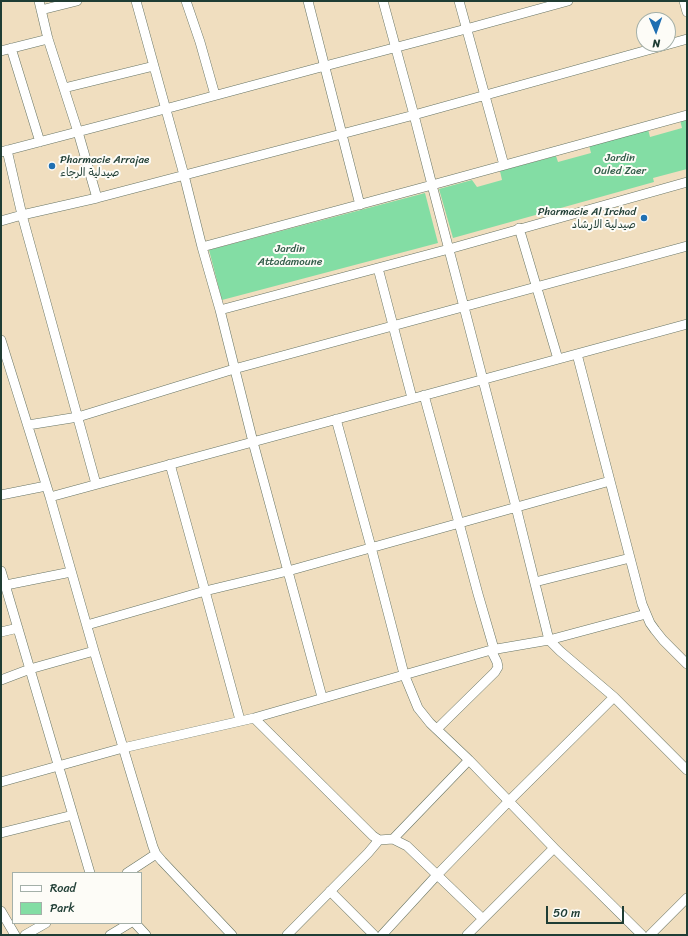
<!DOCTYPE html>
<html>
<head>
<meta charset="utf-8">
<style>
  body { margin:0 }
  #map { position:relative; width:688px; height:936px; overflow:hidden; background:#f0debf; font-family:Sriracha,sans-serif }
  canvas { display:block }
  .frame { position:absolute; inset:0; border:2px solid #1f3d34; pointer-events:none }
  .legend { position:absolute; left:12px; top:872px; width:130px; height:52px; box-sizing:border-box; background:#fdfcf7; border:1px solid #a4b0a9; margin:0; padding:5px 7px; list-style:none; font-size:12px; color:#1f3d34 }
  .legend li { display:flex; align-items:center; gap:8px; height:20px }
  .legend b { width:20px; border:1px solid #a4b0a9 }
  .north { position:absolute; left:636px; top:12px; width:40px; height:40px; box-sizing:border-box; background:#fdfcf7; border:1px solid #a4b0a9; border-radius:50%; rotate:178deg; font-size:11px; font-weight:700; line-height:16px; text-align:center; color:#1f3d34 }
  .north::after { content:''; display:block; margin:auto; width:14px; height:18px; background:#1f6fb2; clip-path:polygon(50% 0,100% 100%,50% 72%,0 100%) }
  .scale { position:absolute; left:546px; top:906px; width:78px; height:18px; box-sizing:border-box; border:2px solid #1f3d34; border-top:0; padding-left:5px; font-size:12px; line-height:14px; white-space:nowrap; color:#1f3d34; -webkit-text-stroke:3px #fdfcf7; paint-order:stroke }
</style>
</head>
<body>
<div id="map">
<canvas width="688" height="936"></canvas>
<div class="frame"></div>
<ul class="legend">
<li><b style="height:5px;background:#fff"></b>Road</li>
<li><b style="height:11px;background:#83dda4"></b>Park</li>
</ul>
<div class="north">N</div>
<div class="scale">50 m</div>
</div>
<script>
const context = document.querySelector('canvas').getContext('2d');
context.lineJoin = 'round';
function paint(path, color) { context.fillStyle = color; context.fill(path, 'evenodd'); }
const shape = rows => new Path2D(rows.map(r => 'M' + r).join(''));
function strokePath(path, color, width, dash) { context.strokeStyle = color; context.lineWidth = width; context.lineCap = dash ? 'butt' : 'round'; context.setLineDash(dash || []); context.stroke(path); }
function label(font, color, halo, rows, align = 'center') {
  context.font = font + ' Sriracha,"Playpen Sans Arabic",sans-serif'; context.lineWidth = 4; context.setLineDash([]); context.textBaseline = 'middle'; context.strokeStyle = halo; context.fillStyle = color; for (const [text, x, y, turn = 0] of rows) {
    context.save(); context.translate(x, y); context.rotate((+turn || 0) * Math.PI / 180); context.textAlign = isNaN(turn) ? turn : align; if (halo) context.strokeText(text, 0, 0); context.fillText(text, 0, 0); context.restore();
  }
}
paint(shape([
  [687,118,687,169,653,178,654,182,453,238,439,189,472,180,477,187,502,180,500,171,556,156,558,162,591,153,589,145,648,129,650,137,682,128,680,120],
  [425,193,438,243,222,300,209,250]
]), '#83dda4');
const street = shape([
  [39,1,48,39,78,132,97,198],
  [136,1,184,175,202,247,220,310,253,442,322,697],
  [186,1,200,42,215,95],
  [308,1,360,205],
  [383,1,414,115,432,185,464,307,516,507,549,640,560,651,614,697,687,770],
  [459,1,504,165],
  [684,1,687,12],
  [41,10,77,1],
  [11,48,40,142],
  [1,51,48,39],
  [64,88,154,66],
  [7,150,22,215,96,484],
  [1,152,165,109,325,66,466,29,568,1],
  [1,221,22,215,97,198,414,115,687,39],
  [519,228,558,359],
  [202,247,432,185,687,115],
  [378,268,412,398],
  [220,310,449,249,687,182],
  [1,340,50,497,94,651,153,847,156,854,162,861,232,935],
  [577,354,642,604,650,623,655,630,663,640,687,664],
  [424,395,459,523,478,594,494,649],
  [336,419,371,547,404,674,418,708,430,723,469,760,554,848,642,935],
  [28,425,78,417,234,369,687,246],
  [170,464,205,591,240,720],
  [1,495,46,486],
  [50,497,687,324],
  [1,571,90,873],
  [535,582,630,558],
  [1,586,71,572],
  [87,625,205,591,288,571,610,481],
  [1,632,18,628],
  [1,680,30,669,94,651],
  [254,718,373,836,379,840,368,853,287,935],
  [437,729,495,672,498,667,497,662,491,650],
  [1,782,123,748,254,718,491,650,549,640,646,614],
  [1,833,73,815],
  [393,839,469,760],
  [379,840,393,839,407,846,483,919],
  [127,873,156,854],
  [330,891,374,935],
  [1,911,15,935],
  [135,923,146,935],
  [25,935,46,923],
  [110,935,130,923],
  [382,935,437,875,509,801,614,697],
  [467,935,554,848],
  [650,935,687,898]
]);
strokePath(street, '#687565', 10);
strokePath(street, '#fff', 9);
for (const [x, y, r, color] of [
  [52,166,4,"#1f6fb2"],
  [644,218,4,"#1f6fb2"]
]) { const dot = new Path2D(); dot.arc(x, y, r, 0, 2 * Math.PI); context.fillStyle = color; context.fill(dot); strokePath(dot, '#fdfcf7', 1.5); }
label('11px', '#335d4a', '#fdfcf7', [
  ["Jardin",620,158],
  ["Ouled Zaer",620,171],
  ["Jardin",290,249],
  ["Attadamoune",290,262]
]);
label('11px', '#1f3d34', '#fdfcf7', [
  ["Pharmacie Arrajae",60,160],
  ["صيدلية الرجاء",60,173],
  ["Pharmacie Al Irchad",636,212,"right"],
  ["صيدلية الارشاد",636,225,"right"]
], 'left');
</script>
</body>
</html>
